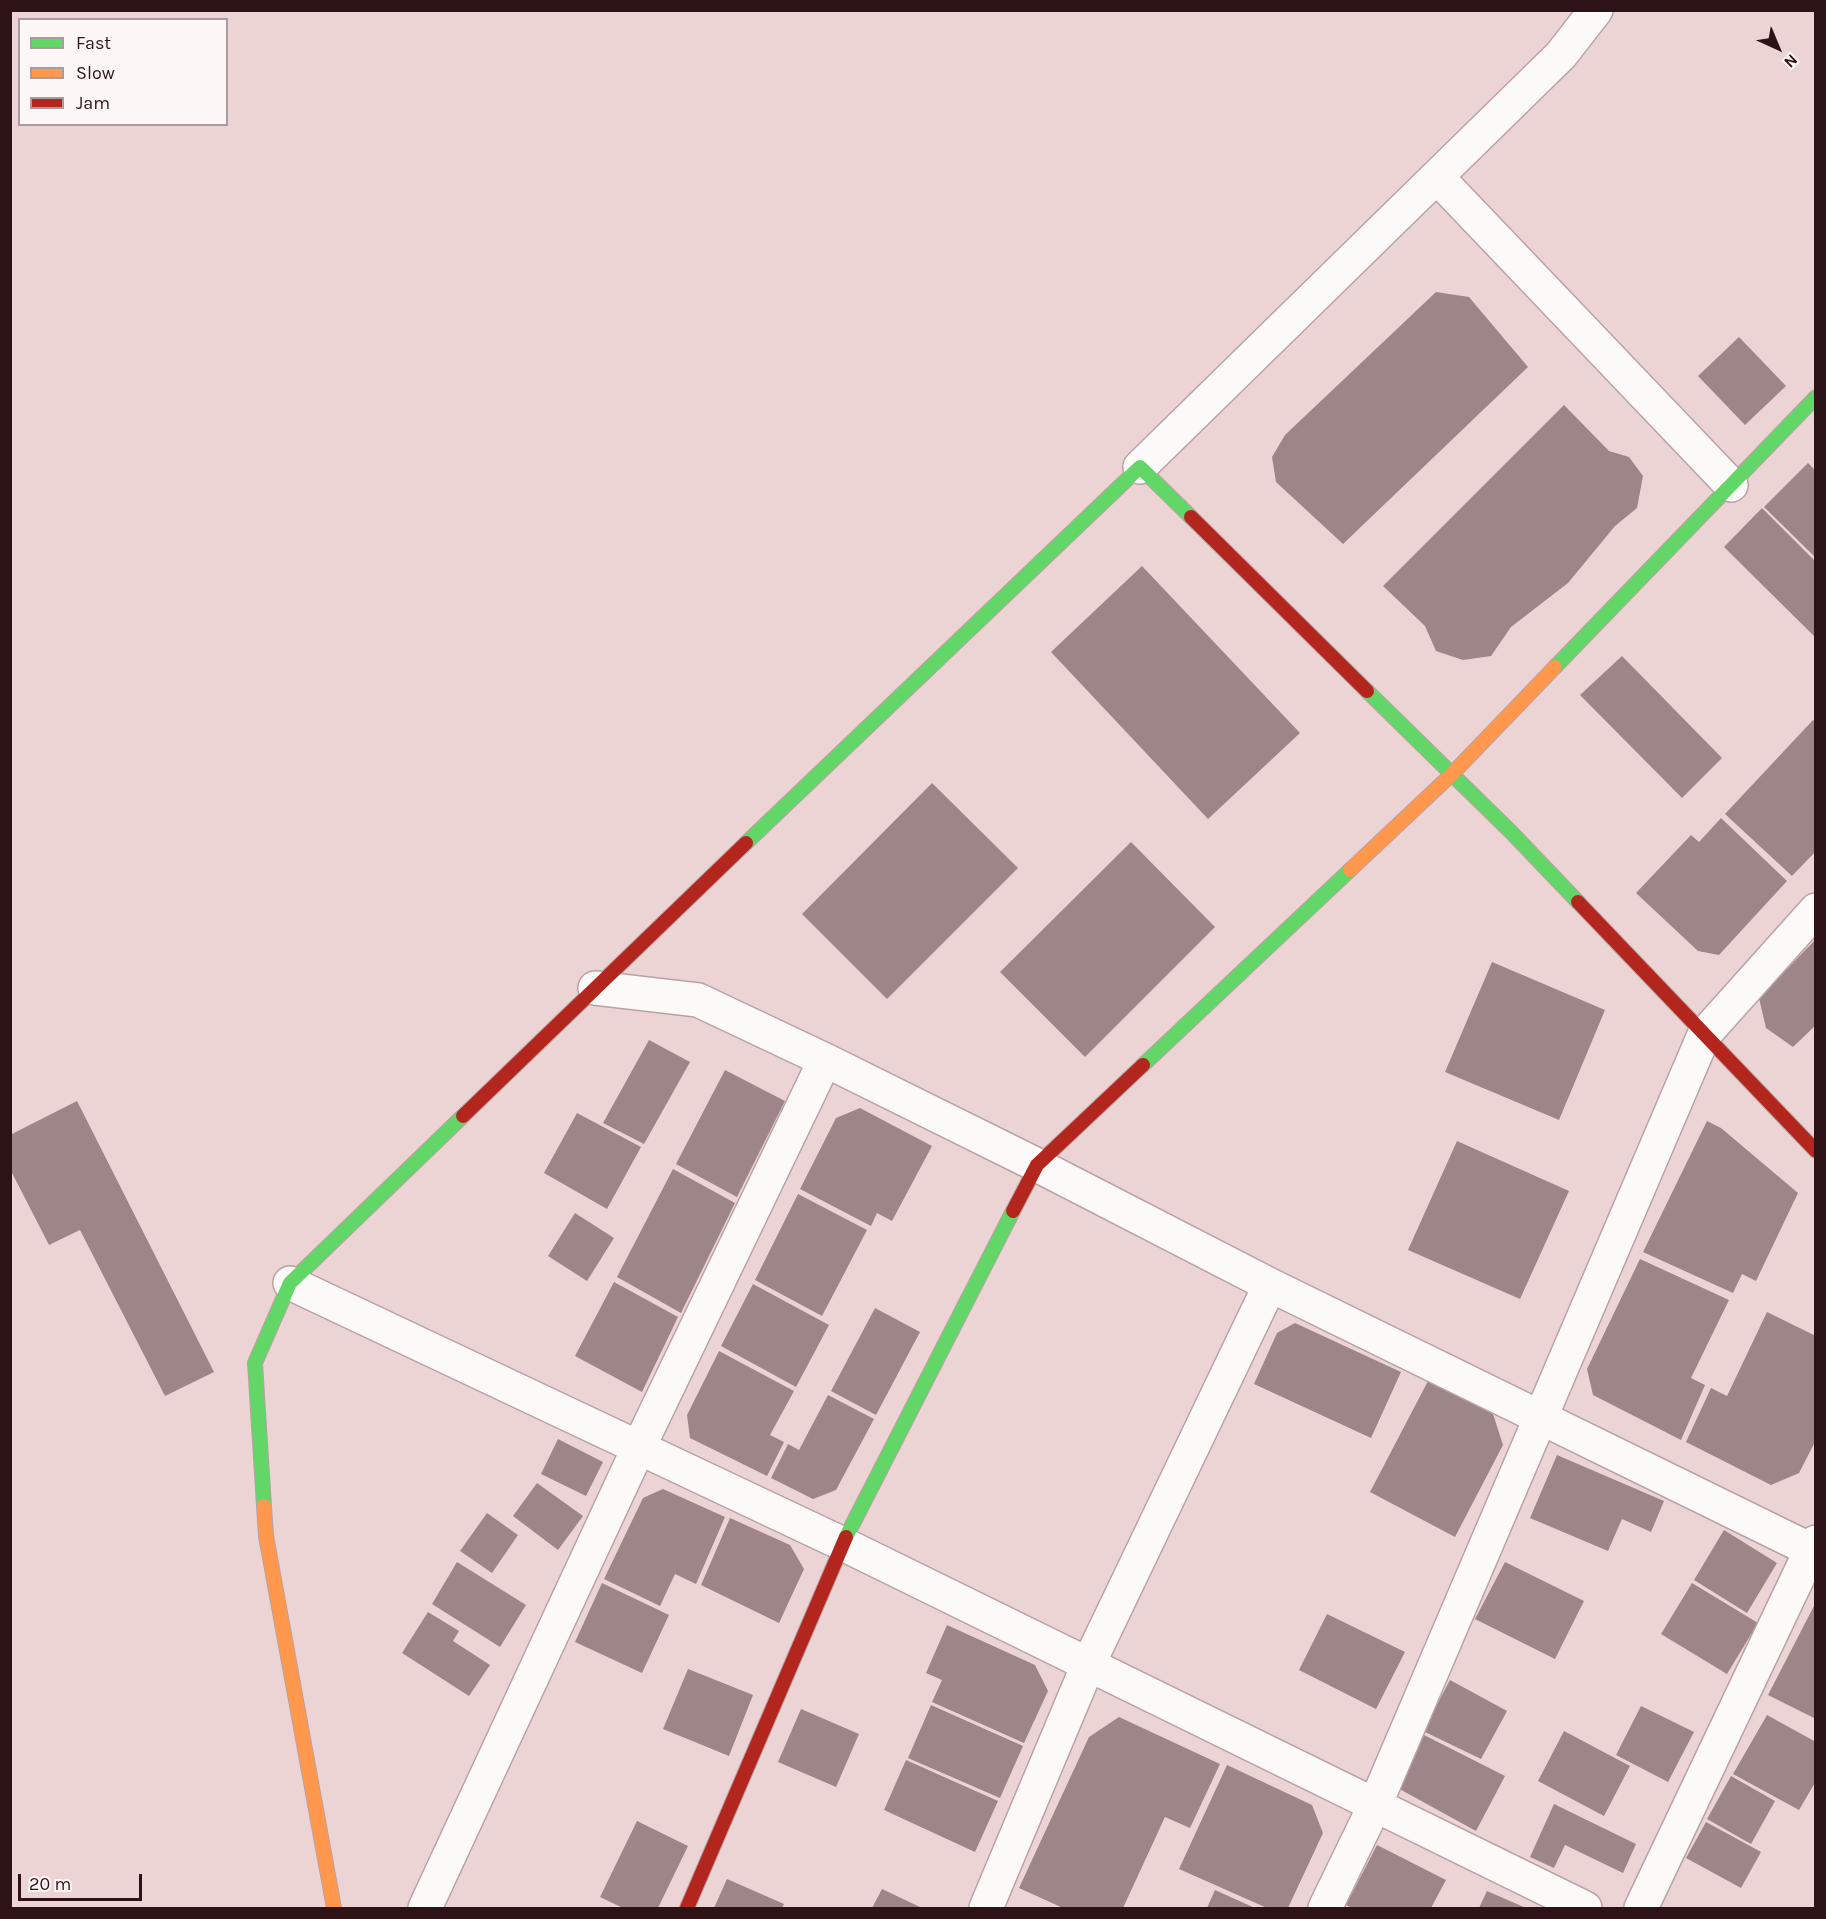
<!DOCTYPE html>
<html>
<head>
<meta charset="utf-8">
<style>
  body { margin:0 }
  #map { position:relative; width:1826px; height:1919px; overflow:hidden; background:#ecd4d5; font-family:Karla,sans-serif }
  canvas { display:block }
  .frame { position:absolute; inset:0; border:12px solid #2d1315; pointer-events:none }
  .legend { position:absolute; left:18px; top:18px; width:210px; height:108px; box-sizing:border-box; background:#fdf6f6; border:2px solid #aa9b9c; margin:0; padding:8px 10px; list-style:none; font-size:18px; color:#2d1315 }
  .legend li { display:flex; align-items:center; gap:12px; height:30px }
  .legend b { width:30px; border:2px solid #aa9b9c }
  .north { position:absolute; left:1748px; top:18px; width:60px; height:60px; -webkit-text-stroke:4px #fdf6f6; paint-order:stroke; rotate:136deg; font-size:16px; font-weight:700; line-height:24px; text-align:center; color:#2d1315 }
  .north::after { content:''; display:block; margin:auto; width:21px; height:27px; background:#2d1315; clip-path:polygon(50% 0,100% 100%,50% 72%,0 100%) }
  .scale { position:absolute; left:18px; top:1874px; width:124px; height:27px; box-sizing:border-box; border:3px solid #2d1315; border-top:0; padding-left:8px; font-size:18px; line-height:21px; white-space:nowrap; color:#2d1315; -webkit-text-stroke:4px #fdf6f6; paint-order:stroke }
</style>
</head>
<body>
<div id="map">
<canvas width="1826" height="1919"></canvas>
<div class="frame"></div>
<ul class="legend">
<li><b style="height:8px;background:#63d668"></b>Fast</li>
<li><b style="height:8px;background:#ff974d"></b>Slow</li>
<li><b style="height:8px;background:#b3261e"></b>Jam</li>
</ul>
<div class="north">N</div>
<div class="scale">20 m</div>
</div>
<script>
const context = document.querySelector('canvas').getContext('2d');
context.lineJoin = 'round';
function paint(path, color) { context.fillStyle = color; context.fill(path, 'evenodd'); }
const shape = rows => new Path2D(rows.map(r => 'M' + r).join(''));
function strokePath(path, color, width, dash) { context.strokeStyle = color; context.lineWidth = width; context.lineCap = dash ? 'butt' : 'round'; context.setLineDash(dash || []); context.stroke(path); }
paint(shape([
  [1436,292,1469,297,1528,367,1343,544,1276,482,1272,457,1285,435],
  [1739,337,1786,386,1745,425,1698,376],
  [1564,405,1609,451,1629,457,1643,476,1637,508,1615,526,1568,583,1511,627,1491,656,1463,660,1436,651,1425,626,1383,586],
  [1808,463,1816,471,1816,558,1764,507],
  [1762,508,1816,562,1816,638,1724,547],
  [1142,566,1300,733,1208,819,1051,652],
  [1622,656,1722,758,1682,798,1580,695],
  [1813,720,1816,723,1816,851,1792,876,1725,814],
  [932,783,1018,868,887,999,802,914],
  [1721,818,1787,881,1719,955,1698,951,1636,893,1691,835,1699,842],
  [1131,842,1215,927,1085,1057,1000,972],
  [1816,939,1816,1025,1793,1047,1766,1028,1759,998],
  [1492,962,1605,1010,1559,1120,1445,1072],
  [649,1040,690,1062,644,1144,603,1123],
  [725,1070,785,1101,737,1197,676,1164],
  [77,1101,214,1372,165,1396,80,1230,49,1245,10,1169,10,1135],
  [860,1108,932,1146,892,1221,877,1213,871,1226,800,1189,836,1118],
  [577,1113,641,1147,607,1209,544,1173],
  [1707,1121,1721,1128,1798,1193,1756,1281,1742,1274,1733,1293,1643,1252],
  [1457,1141,1569,1191,1520,1299,1408,1250],
  [673,1169,735,1203,681,1313,617,1277],
  [798,1194,867,1230,822,1316,755,1280],
  [575,1213,614,1238,587,1281,548,1256],
  [1640,1259,1729,1300,1691,1378,1705,1385,1681,1440,1593,1395,1587,1369],
  [614,1282,678,1317,642,1392,575,1356],
  [753,1284,829,1325,796,1387,721,1346],
  [875,1308,920,1332,876,1415,831,1391],
  [1767,1312,1816,1336,1816,1440,1799,1473,1771,1485,1686,1442,1711,1388,1727,1396],
  [1295,1323,1401,1372,1371,1438,1254,1384,1277,1333],
  [719,1351,794,1391,770,1435,784,1442,767,1476,690,1438,687,1415],
  [1428,1381,1493,1414,1503,1445,1455,1537,1370,1492],
  [828,1395,874,1419,836,1490,813,1499,771,1478,788,1444,799,1450],
  [558,1439,603,1462,586,1496,541,1474],
  [1557,1455,1664,1501,1651,1532,1622,1519,1608,1551,1530,1518],
  [537,1483,583,1516,558,1550,513,1516],
  [663,1489,725,1517,696,1584,675,1574,660,1606,604,1579,643,1498],
  [487,1513,518,1535,492,1573,460,1551],
  [730,1518,790,1545,804,1569,779,1623,701,1585],
  [1724,1530,1777,1563,1747,1613,1694,1580],
  [457,1562,526,1605,500,1647,432,1604],
  [1505,1562,1584,1601,1555,1659,1475,1619],
  [602,1583,669,1615,642,1673,575,1642],
  [1692,1583,1758,1623,1727,1674,1661,1634],
  [1816,1602,1816,1719,1768,1695],
  [428,1612,459,1631,453,1641,490,1665,469,1696,402,1653],
  [1327,1614,1405,1652,1376,1709,1299,1670],
  [947,1625,1035,1665,1048,1691,1024,1743,932,1702,942,1680,926,1673],
  [688,1669,753,1695,729,1756,663,1729],
  [1450,1680,1507,1711,1481,1759,1423,1731],
  [931,1705,1023,1746,1000,1798,908,1758],
  [1641,1706,1694,1732,1668,1782,1616,1755],
  [801,1709,859,1734,836,1787,778,1762],
  [1767,1715,1816,1742,1816,1781,1799,1810,1733,1774],
  [1119,1717,1220,1764,1190,1828,1165,1817,1123,1908,1063,1908,1019,1888,1089,1737],
  [1564,1731,1630,1766,1604,1816,1538,1781],
  [1422,1734,1505,1776,1476,1831,1394,1786],
  [906,1760,998,1801,975,1852,884,1810],
  [1227,1765,1312,1805,1323,1833,1288,1908,1267,1908,1179,1869],
  [1731,1776,1775,1801,1751,1844,1707,1819],
  [1554,1804,1636,1844,1623,1873,1565,1845,1554,1868,1530,1857],
  [637,1821,688,1846,658,1908,623,1908,600,1897],
  [1706,1822,1761,1852,1741,1888,1686,1858],
  [1377,1845,1446,1880,1431,1908,1352,1908,1346,1905],
  [727,1879,784,1904,782,1908,714,1908],
  [882,1889,922,1908,872,1908],
  [1215,1890,1255,1908,1207,1908],
  [1487,1891,1526,1908,1479,1908]
]), '#9e8587');
const street = shape([
  [1437,177,1731,485],
  [1140,467,1561,55,1596,10],
  [595,988,698,1000,825,1060,1037,1165,1270,1285,1811,1550,1816,1542],
  [290,1283,843,1544,1585,1908],
  [425,1908,638,1449,825,1060],
  [986,1908,1088,1665,1270,1285],
  [1325,1908,1375,1805,1704,1035,1816,910],
  [1641,1908,1811,1550]
]);
const fast = shape([
  [1555,667,1816,397],
  [1367,691,1512,833,1578,902],
  [746,843,1140,467,1191,517],
  [1143,1065,1350,870],
  [264,1506,255,1363,290,1283,463,1116],
  [846,1537,1013,1211]
]);
const slow = shape([
  [1350,870,1452,774,1555,667],
  [264,1506,266,1536,334,1908]
]);
const jam = shape([
  [1191,517,1367,691],
  [1578,902,1816,1151],
  [463,1116,746,843],
  [1013,1211,1037,1165,1143,1065],
  [687,1908,846,1537]
]);
strokePath(street, '#baa2a4', 36);
strokePath(fast, '#baa2a4', 16);
strokePath(slow, '#baa2a4', 16);
strokePath(jam, '#baa2a4', 16);
strokePath(street, '#fcf9f9', 33);
strokePath(fast, '#63d668', 14);
strokePath(slow, '#ff974d', 14);
strokePath(jam, '#b3261e', 14);
</script>
</body>
</html>
